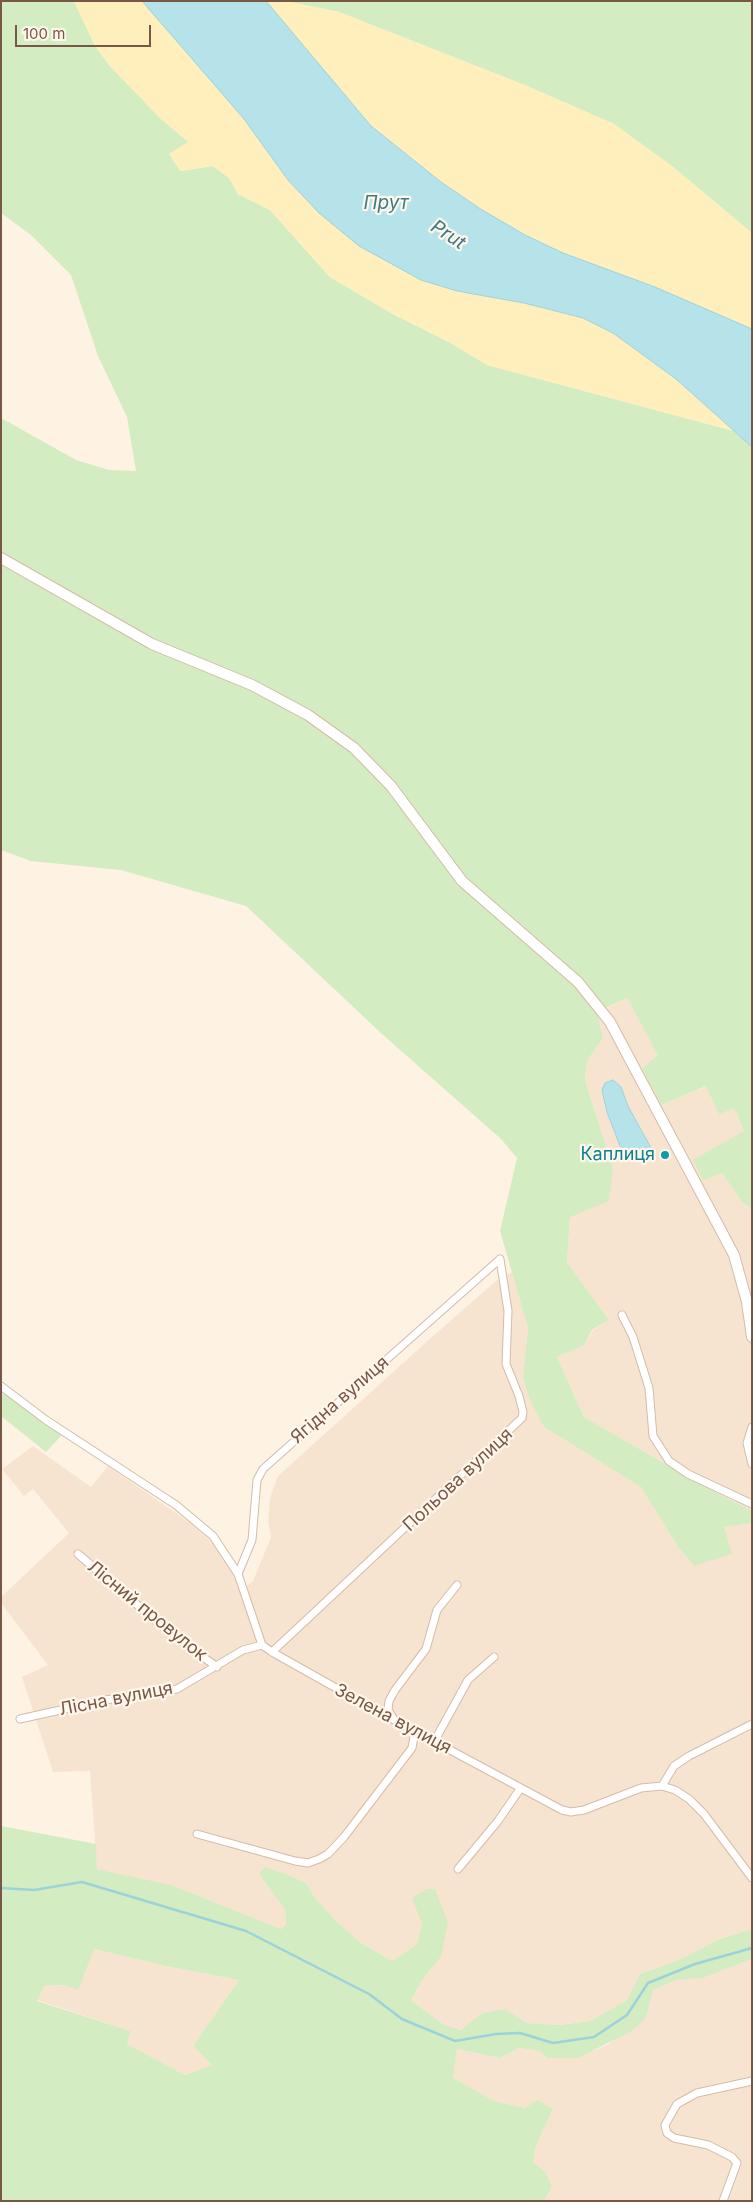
<!DOCTYPE html>
<html>
<head>
<meta charset="utf-8">
<style>
  body { margin:0 }
  #map { position:relative; width:753px; height:2202px; overflow:hidden; background:#fef3e3; font-family:Inter,sans-serif }
  canvas { display:block }
  .frame { position:absolute; inset:0; border:2px solid #785747; pointer-events:none }
  .scale { position:absolute; left:15px; top:25px; width:136px; height:22px; box-sizing:border-box; border:2px solid #785747; border-top:0; padding-left:6px; font-size:15px; line-height:18px; white-space:nowrap; color:#785747; -webkit-text-stroke:4px #fff7eb; paint-order:stroke }
</style>
</head>
<body>
<div id="map">
<canvas width="753" height="2202"></canvas>
<div class="frame"></div>
<div class="scale">100 m</div>
</div>
<script>
const context = document.querySelector('canvas').getContext('2d');
context.lineJoin = 'round';
function paint(path, color) { context.fillStyle = color; context.fill(path, 'evenodd'); }
const shape = rows => new Path2D(rows.map(r => 'M' + r).join(''));
function strokePath(path, color, width, dash) { context.strokeStyle = color; context.lineWidth = width; context.lineCap = dash ? 'butt' : 'round'; context.setLineDash(dash || []); context.stroke(path); }
function label(font, color, halo, rows, align = 'center') {
  context.font = font + ' Inter,sans-serif'; context.lineWidth = 4.5; context.setLineDash([]); context.textBaseline = 'middle'; context.strokeStyle = halo; context.fillStyle = color; for (const [text, x, y, turn = 0] of rows) {
    context.save(); context.translate(x, y); context.rotate((+turn || 0) * Math.PI / 180); context.textAlign = isNaN(turn) ? turn : align; if (halo) context.strokeText(text, 0, 0); context.fillText(text, 0, 0); context.restore();
  }
}
paint(shape([
  [627,998,659,1055,662,1105,707,1086,719,1113,734,1108,744,1131,722,1173,742,1202,752,1209,752,1511,702,1485,584,1417,557,1357,583,1346,594,1329,609,1320,567,1262,570,1217,613,1168,585,1080,587,1061,603,1038,597,1013],
  [512,1272,528,1328,523,1377,544,1427,641,1487,678,1547,694,1566,723,1527,752,1523,752,1929,720,1939,679,1960,640,1974,627,2000,590,2021,559,2025,527,2023,505,2009,482,2013,462,2030,443,2024,411,2000,425,1976,441,1957,422,1924,417,1944,392,1961,361,1943,333,1918,315,1898,306,1883,265,1867,259,1874,285,1910,286,1924,281,1929,172,1885,97,1869,90,1771,53,1772,22,1677,48,1665,1,1603,1,1597,69,1533,33,1489,24,1496,2,1469,33,1446,91,1487,108,1466,193,1525,213,1543,245,1587,253,1581,271,1537,268,1522,270,1498,278,1476,433,1336,497,1280],
  [93,1949,165,1966,239,1980,193,2046,212,2065,185,2075,127,2044,131,2031,37,2000,44,1986,63,1985,78,1989],
  [752,1959,752,2201,544,2201,552,2186,544,2172,533,2162,536,2146,553,2109,525,2108,494,2101,452,2078,457,2049,500,2058,519,2048,539,2051,547,2058,578,2057,607,2045,646,2018,653,1990,677,1980,703,1978]
]), '#f6e4d1');
paint(shape([
  [1,1,74,1,95,46,109,65,161,119,189,142,180,171,213,166,229,178,238,194,270,210,330,277,391,313,449,342,487,365,734,431,752,447,752,1209,742,1202,722,1173,703,1180,693,1160,744,1131,734,1108,719,1114,706,1086,662,1105,642,1069,658,1055,627,998,597,1012,603,1038,587,1061,585,1080,613,1168,609,1201,570,1217,567,1262,609,1320,593,1329,583,1346,557,1357,584,1417,702,1485,752,1511,752,1523,724,1527,732,1554,694,1566,678,1547,641,1487,544,1427,530,1400,523,1377,528,1328,500,1231,517,1158,501,1139,382,1034,246,906,121,870,31,861,1,850,1,418,76,460,109,470,136,471,127,417,98,356,71,275,31,235,1,213],
  [285,1,752,1,752,233,673,167,614,124,527,86,339,12],
  [6,1393,63,1434,46,1452,1,1416,1,1395],
  [1,1826,96,1844,97,1869,172,1885,281,1929,286,1924,285,1910,259,1874,265,1867,283,1873,306,1883,315,1898,333,1918,361,1943,392,1961,417,1944,422,1924,412,1898,427,1889,435,1889,448,1923,441,1957,425,1976,411,2000,443,2024,461,2030,482,2013,505,2009,527,2023,559,2025,590,2021,627,2000,640,1974,679,1960,720,1939,752,1929,752,1959,703,1978,677,1980,653,1990,646,2018,630,2032,578,2058,547,2058,539,2051,519,2048,500,2058,457,2049,453,2078,494,2101,525,2108,537,2100,553,2109,536,2146,533,2162,545,2172,552,2186,544,2201,1,2201],
  [94,1949,165,1966,239,1980,193,2046,212,2065,185,2075,127,2044,131,2031,37,2001,44,1986,63,1985,78,1990]
]), '#d3ecc1');
paint(shape([
  [74,1,142,1,244,119,288,180,319,213,359,246,421,280,457,291,524,303,583,318,613,333,676,379,734,431,487,365,449,342,391,313,330,277,270,210,238,194,229,178,213,166,180,171,169,154,188,142,161,119,109,65,95,46],
  [266,1,285,1,339,12,527,86,614,124,673,167,752,233,752,329,655,287,563,253,525,235,479,208,441,182,371,126]
]), '#ffefbc');
const water = shape([
  [142,1,266,1,371,126,441,182,479,208,525,235,563,253,655,287,752,329,752,447,676,379,613,333,583,318,524,303,457,291,421,280,359,246,319,213,288,180,244,119,142,1],
  [613,1080,621,1087,628,1106,651,1148,644,1158,634,1160,620,1146,607,1112,602,1090,605,1083,613,1080]
]);
paint(water, '#b6e2e9');
strokePath(water, '#9cd3db', 1);
strokePath(shape([
  [1,1888,34,1890,82,1882,246,1931,369,1994,402,2019,455,2041,496,2034,520,2033,553,2043,594,2037,627,2015,648,1983,695,1964,752,1948]
]), '#9cd3db', 2.5);
const minor = shape([
  [622,1315,633,1337,649,1388,653,1436,669,1461,688,1474,752,1504],
  [1,1386,46,1420,176,1505,213,1536,238,1574,262,1645,272,1652,368,1706,562,1810,571,1812,584,1810,641,1788,662,1786,675,1790,689,1799,704,1814,752,1878],
  [752,1427,747,1443,752,1464],
  [78,1554,169,1632,217,1667],
  [238,1574,252,1540,257,1480,263,1469,500,1259],
  [272,1652,522,1418,523,1412,519,1396,506,1364,508,1311,500,1259],
  [393,1718,388,1710,389,1701,395,1690,426,1649,437,1610,457,1585],
  [20,1719,105,1700,177,1689,243,1650,262,1645],
  [435,1740,468,1680,494,1657],
  [662,1786,674,1766,689,1756,752,1724],
  [197,1834,295,1861,308,1863,319,1859,328,1854,344,1837,412,1748,415,1731],
  [458,1869,498,1821,520,1789],
  [723,2201,737,2163,732,2157,708,2145,674,2138,667,2133,665,2125,677,2104,697,2093,752,2081]
]);
const secondary = shape([
  [1,558,152,644,252,685,308,715,354,748,391,786,462,881,578,982,610,1022,734,1255,747,1302,752,1337]
]);
strokePath(minor, '#d2bcab', 9);
strokePath(secondary, '#d5bba9', 12);
strokePath(minor, '#fff', 7);
strokePath(secondary, '#fff', 10);
for (const [x, y, r, color] of [
  [665,1155,5,"#0f9aa8"]
]) { const dot = new Path2D(); dot.arc(x, y, r, 0, 2 * Math.PI); context.fillStyle = color; context.fill(dot); strokePath(dot, '#fff7eb', 2); }
label('18px', '#0d838f', '#fff7eb', [
  ["Каплиця",655,1155]
], 'right');
label('18px', '#785747', '#fff7eb', [
  ["Ягідна вулиця",340,1400,-41],
  ["Польова вулиця",458,1480,-43],
  ["Лісний провулок",147,1611,39],
  ["Лісна вулиця",116,1699,-11],
  ["Зелена вулиця",393,1719,28]
]);
label('italic 19px', '#3c7b86', '#fff7eb', [
  ["Прут",386,203],
  ["Prut",448,235,33]
]);
</script>
</body>
</html>
